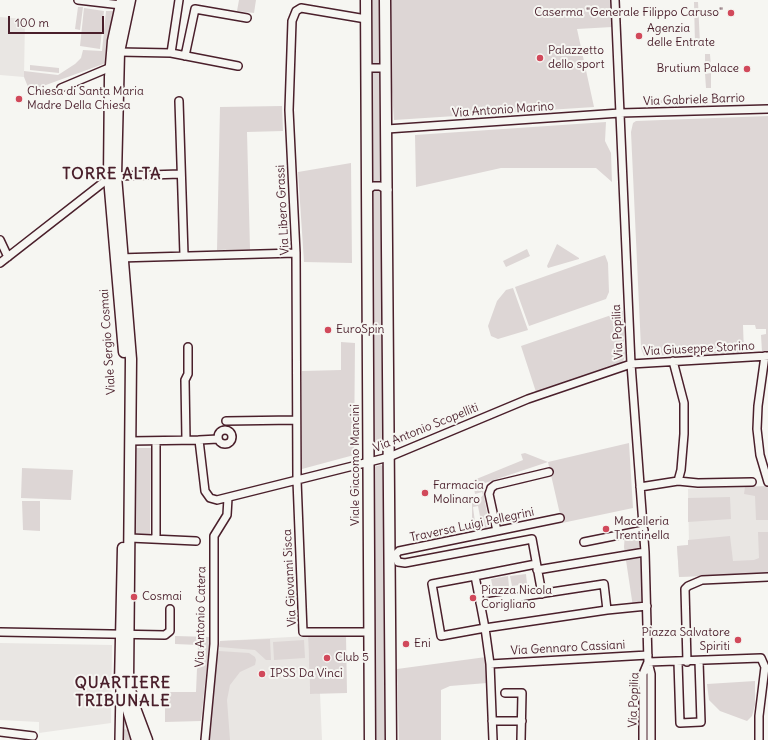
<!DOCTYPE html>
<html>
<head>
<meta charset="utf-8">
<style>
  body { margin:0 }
  #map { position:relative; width:768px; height:740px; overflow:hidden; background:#f6f6f2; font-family:Delius,sans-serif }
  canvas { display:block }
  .scale { position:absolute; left:8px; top:16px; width:96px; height:18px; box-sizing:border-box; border:2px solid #4a1f2b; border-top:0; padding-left:5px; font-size:12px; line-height:14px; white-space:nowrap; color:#4a1f2b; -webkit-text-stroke:3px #f6f6f2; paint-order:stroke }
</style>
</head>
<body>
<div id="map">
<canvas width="768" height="740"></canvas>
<div class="scale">100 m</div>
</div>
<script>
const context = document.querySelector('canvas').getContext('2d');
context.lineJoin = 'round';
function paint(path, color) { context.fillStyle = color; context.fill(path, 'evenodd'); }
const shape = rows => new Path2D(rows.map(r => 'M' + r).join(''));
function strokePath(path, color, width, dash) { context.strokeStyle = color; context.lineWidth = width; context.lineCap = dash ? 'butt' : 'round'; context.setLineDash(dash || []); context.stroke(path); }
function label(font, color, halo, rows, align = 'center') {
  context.font = font + ' Delius,sans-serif'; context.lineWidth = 4; context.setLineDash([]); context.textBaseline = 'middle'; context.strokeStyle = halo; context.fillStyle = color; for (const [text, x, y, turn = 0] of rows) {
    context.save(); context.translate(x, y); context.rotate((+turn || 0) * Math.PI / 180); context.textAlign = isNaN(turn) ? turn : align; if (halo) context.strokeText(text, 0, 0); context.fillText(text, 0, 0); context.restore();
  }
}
paint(shape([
  [0,17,25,19,24,77,0,75],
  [768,486,768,573,679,577,677,546,689,545,688,489],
  [308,636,310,694,320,693,322,740,208,740,217,655,219,653,220,641],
  [0,643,112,645,111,723,39,733,39,722,0,720]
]), '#e9e6e3');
paint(shape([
  [239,0,256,0,254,13,237,11],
  [369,0,381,0,384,446,381,449,376,449,372,447],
  [391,0,611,0,612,27,577,29,594,107,394,120,391,77],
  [694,2,698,2,700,44,695,44],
  [78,7,83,7,80,30,75,29],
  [84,8,104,11,100,49,80,46],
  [106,11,113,11,106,63,35,89,33,85,28,87,24,77,24,71,58,75,75,64,81,58,83,50,102,51],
  [705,54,710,54,711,68,705,68],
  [30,65,59,68,59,73,30,70],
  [711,73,711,88,706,88,705,74],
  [693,99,693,103,660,103,660,100],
  [282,106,283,131,247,132,250,249,217,250,220,107],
  [768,116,768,352,762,352,761,335,766,334,766,329,756,329,755,325,743,325,744,353,644,356,641,348,631,132,633,123,636,121],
  [606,122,605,141,611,153,612,182,596,168,501,168,416,187,415,135],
  [351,163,352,263,304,262,298,172],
  [557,244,579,258,579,259,548,268,547,266],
  [527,249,530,256,506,267,503,261],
  [605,255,608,263,609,292,606,299,529,326,515,287],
  [513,288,528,330,498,339,491,336,488,326,497,301,506,290],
  [623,311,625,356,622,364,536,392,521,346],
  [341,342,355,343,354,455,302,469,302,371,341,370],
  [629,443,633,508,562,523,548,462,482,484,489,525,486,528,482,527,478,506,473,507,476,530,471,532,468,530,467,528,472,527,472,503,477,502,483,495,482,492,475,494,473,482,474,480,523,460,521,454,525,453,548,462],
  [136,448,151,448,150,534,135,534],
  [381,465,384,467,384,473,386,740,373,740,373,467],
  [22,468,73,470,71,500,21,498],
  [768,486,768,520,756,520,755,496,744,494,745,487],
  [730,497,731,519,688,522,688,498],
  [22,501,40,501,40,531,23,530],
  [644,530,647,606,633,607,624,547,625,533],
  [758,532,768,532,768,573,679,577,677,546,688,545,688,540,730,536,733,561,754,560,759,558],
  [526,574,527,584,512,586,510,576],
  [508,576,509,587,493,589,491,579],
  [346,635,347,693,310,694,308,636],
  [175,636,210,637,201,721,165,722,165,692,196,692,198,645,175,644],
  [270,639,271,660,266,660,255,650,219,647,220,641],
  [304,640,305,658,274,660,273,642],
  [219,651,249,653,255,657,256,660,255,665,240,672,230,685,227,700,230,740,208,740,217,655],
  [486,657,487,683,450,686,441,690,441,740,399,740,397,669],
  [755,681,755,705,752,716,747,721,720,711,709,700,707,684],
  [125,729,128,730,132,740,123,740,123,731]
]), '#ddd6d5');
const street = shape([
  [78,0,121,5],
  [615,0,631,364,645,552,648,662,651,674,651,740],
  [366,19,301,8,296,11,292,21,289,110,296,253,297,480,303,632,369,632],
  [119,52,171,53,238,66],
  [171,53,179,0],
  [185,56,195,9,247,18],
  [366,68,386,68],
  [61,88,111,67],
  [179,101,184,255],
  [387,129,620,113,768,109],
  [116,176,181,174],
  [367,190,373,186,380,186,388,190],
  [0,240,8,257],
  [118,258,296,253],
  [0,263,109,178],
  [765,356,758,406,757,429,760,455,768,482],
  [226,421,296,420],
  '218 437a7 7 0 1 1 14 0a7 7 0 1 1-14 0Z',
  [186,440,185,380,188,374,188,347],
  [199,440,218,439],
  [130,441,199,440,205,491,210,498,217,500,389,457,528,399,631,364,768,356],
  [678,481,698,483,752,482],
  [640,487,678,481,681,470,684,434,684,403,673,361],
  [497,531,489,494,491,488,495,485,549,472],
  [130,538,196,541],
  [156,539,156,441],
  [584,542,644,530],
  [395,555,398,562,405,563,532,539,542,594],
  [391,556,395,555,399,551,560,518],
  [537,570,645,552],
  [475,576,536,564],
  [480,603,604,584,607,610],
  [0,632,165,635,170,631,170,609],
  [648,662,761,658,765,667,759,716,759,740],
  [678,662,680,723,701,722,699,661],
  [687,662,685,589,688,586,702,580,768,577],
  [490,664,648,655],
  [505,693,522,693,521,740],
  [492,721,522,721],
  [0,732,33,736],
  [119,740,120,690],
  [205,740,214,644,214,536,227,515,228,498],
  [493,740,490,664,485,628,475,576,432,584,441,636,485,628,607,610,647,606],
  [643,740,643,674,648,662]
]);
const secondary = shape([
  [122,0,113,41,110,77,109,178,124,352],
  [130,0,119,52,116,176,131,359,128,682,135,708,147,740],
  [366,0,370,740],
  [385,0,391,740],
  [123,548,120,684,137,740]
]);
strokePath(street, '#4a1f2b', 10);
strokePath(secondary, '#4a1f2b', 13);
strokePath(street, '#f6f6f2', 7);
strokePath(secondary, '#f6f6f2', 10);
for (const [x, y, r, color] of [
  [731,13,4,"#d1495b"],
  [639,36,4,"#d1495b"],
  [540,58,4,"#d1495b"],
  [747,69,4,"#d1495b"],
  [19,99,4,"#d1495b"],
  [328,330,4,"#d1495b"],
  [425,493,4,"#d1495b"],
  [606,529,4,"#d1495b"],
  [134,597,4,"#d1495b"],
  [473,598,4,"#d1495b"],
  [738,640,4,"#d1495b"],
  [406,644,4,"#d1495b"],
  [327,658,4,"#d1495b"],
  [262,674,4,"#d1495b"]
]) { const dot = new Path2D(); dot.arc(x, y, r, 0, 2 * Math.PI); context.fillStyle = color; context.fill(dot); strokePath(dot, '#f6f6f2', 1.5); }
label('12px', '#4a1f2b', '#f6f6f2', [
  ["Caserma \"Generale Filippo Caruso\"",723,13,"right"],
  ["Agenzia",647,29],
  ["delle Entrate",647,43],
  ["Palazzetto",548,51],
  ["dello sport",548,65],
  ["Brutium Palace",739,69,"right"],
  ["Chiesa di Santa Maria",27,92],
  ["Madre Della Chiesa",27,106],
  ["EuroSpin",336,330],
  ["Farmacia",433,486],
  ["Molinaro",433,500],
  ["Macelleria",614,522],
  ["Trentinella",614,536],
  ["Piazza Nicola",481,591],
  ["Corigliano",481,605],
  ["Cosmai",142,597],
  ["Piazza Salvatore",730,633,"right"],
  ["Spiriti",730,647,"right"],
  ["Eni",414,644],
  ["Club 5",335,658],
  ["IPSS Da Vinci",270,674]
], 'left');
label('12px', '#4a1f2b', '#f6f6f2', [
  ["Via Gabriele Barrio",694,100,-2],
  ["Via Antonio Marino",503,110,-4],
  ["Via Libero Grassi",283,210,-93],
  ["Via Popilia",618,332,-93],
  ["Viale Sergio Cosmai",108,342,-94],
  ["Via Giuseppe Storino",699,349,-3],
  ["Via Antonio Scopelliti",426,428,-22],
  ["Viale Giacomo Mancini",356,465,-90],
  ["Traversa Luigi Pellegrini",472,525,-12],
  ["Via Giovanni Sisca",290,578,-93],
  ["Via Antonio Catera",201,617,-89],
  ["Via Gennaro Cassiani",568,648,-3],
  ["Via Popilia",634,700,-88]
]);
context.letterSpacing = '1px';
label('bold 16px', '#4a1f2b', '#f6f6f2', [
  ["TORRE ALTA",112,174],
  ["QUARTIERE",123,683],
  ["TRIBUNALE",123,701]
]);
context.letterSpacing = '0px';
</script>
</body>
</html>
